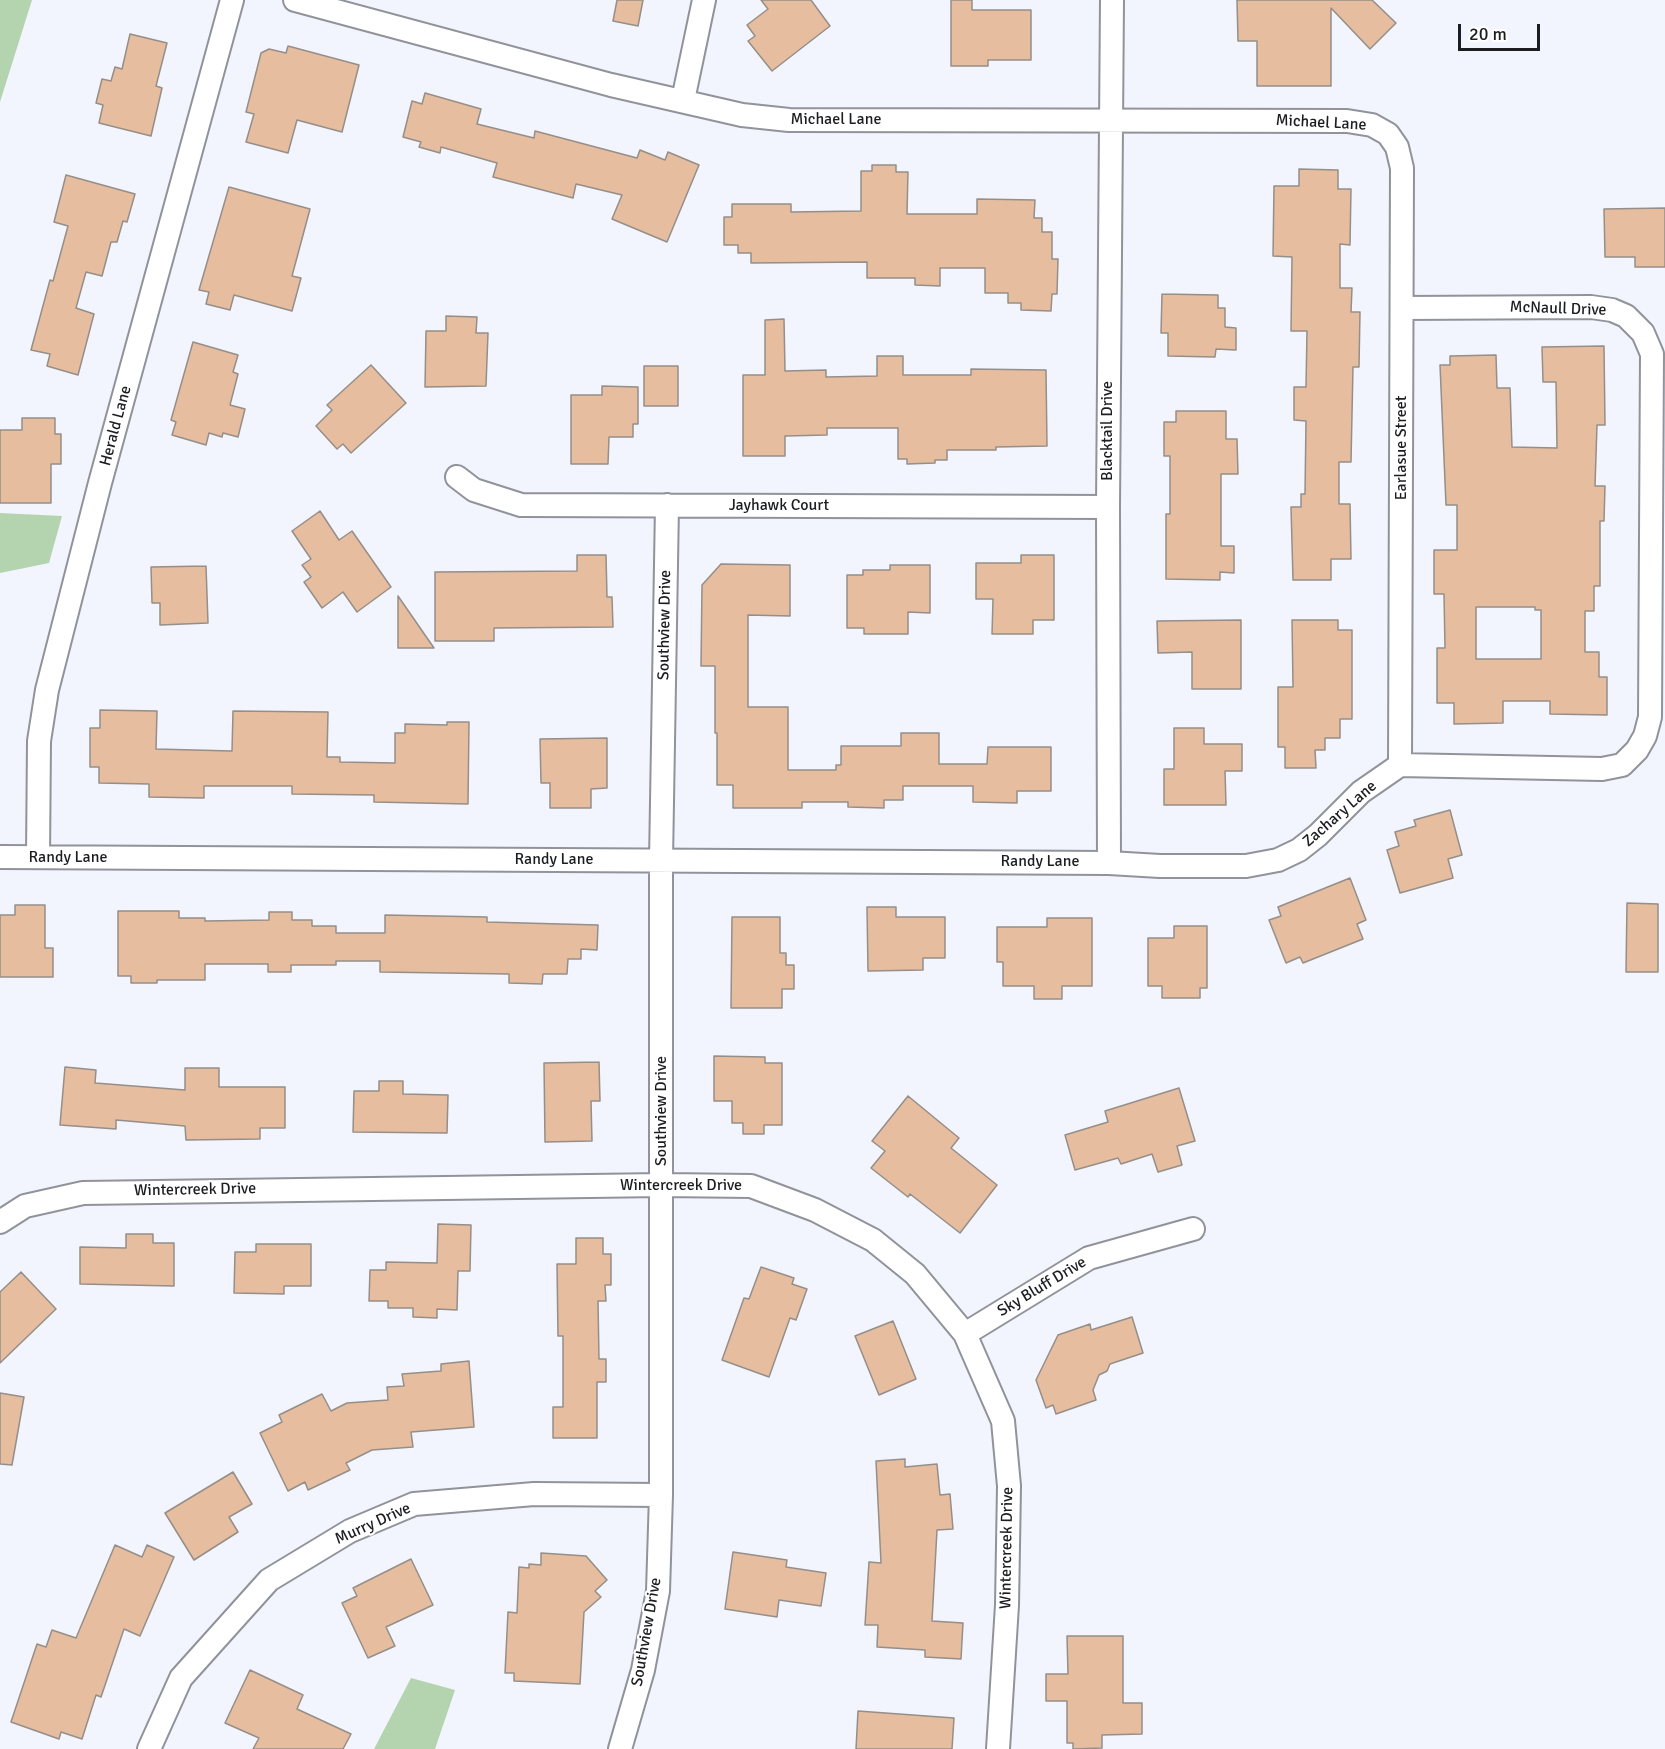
<!DOCTYPE html>
<html>
<head>
<meta charset="utf-8">
<style>
  body { margin:0 }
  #map { position:relative; width:1665px; height:1749px; overflow:hidden; background:#f2f5fd; font-family:Signika,sans-serif }
  canvas { display:block }
  .scale { position:absolute; left:1458px; top:24px; width:82px; height:27px; box-sizing:border-box; border:3px solid #1c1d20; border-top:0; padding-left:8px; font-size:18px; line-height:21px; white-space:nowrap; color:#1c1d20; -webkit-text-stroke:4px #fff; paint-order:stroke }
</style>
</head>
<body>
<div id="map">
<canvas width="1665" height="1749"></canvas>
<div class="scale">20 m</div>
</div>
<script>
const context = document.querySelector('canvas').getContext('2d');
context.lineJoin = 'round';
function paint(path, color) { context.fillStyle = color; context.fill(path, 'evenodd'); }
const shape = rows => new Path2D(rows.map(r => 'M' + r).join(''));
function strokePath(path, color, width, dash) { context.strokeStyle = color; context.lineWidth = width; context.lineCap = dash ? 'butt' : 'round'; context.setLineDash(dash || []); context.stroke(path); }
function label(font, color, halo, rows, align = 'center') {
  context.font = font + ' Signika,sans-serif'; context.lineWidth = 4.5; context.setLineDash([]); context.textBaseline = 'middle'; context.strokeStyle = halo; context.fillStyle = color; for (const [text, x, y, turn = 0] of rows) {
    context.save(); context.translate(x, y); context.rotate((+turn || 0) * Math.PI / 180); context.textAlign = isNaN(turn) ? turn : align; if (halo) context.strokeText(text, 0, 0); context.fillText(text, 0, 0); context.restore();
  }
}
paint(shape([
  [0,0,32,0,0,102],
  [0,513,62,516,49,563,0,573],
  [411,1678,455,1690,435,1749,374,1749]
]), '#b4d3af');
const building = shape([
  [617,0,643,0,638,26,613,21,617,0],
  [761,0,811,0,830,26,772,71,748,41,755,36,747,25,768,9,761,0],
  [951,0,972,0,972,10,1031,10,1031,60,988,60,988,66,951,66,951,0],
  [1237,0,1372,0,1396,23,1370,49,1331,8,1331,86,1257,86,1257,41,1238,41,1237,0],
  [130,34,167,43,156,86,162,88,151,136,99,123,103,105,96,103,102,79,111,81,115,67,122,69,130,34],
  [288,46,359,65,342,132,297,120,288,153,246,142,254,114,246,112,261,53,269,49,286,53,288,46],
  [425,93,481,109,477,124,534,138,535,131,637,158,640,150,665,160,668,152,699,165,667,242,612,219,622,195,576,184,573,198,493,177,497,163,441,147,440,153,419,147,421,142,403,137,412,101,422,104,425,93],
  [872,165,896,165,896,172,908,172,907,214,977,214,977,199,1035,200,1034,218,1042,218,1042,232,1052,232,1052,259,1058,259,1057,294,1052,294,1051,311,1021,310,1021,303,1008,303,1008,293,985,293,985,268,940,268,940,286,915,285,915,278,867,278,867,262,751,263,751,253,738,253,738,245,724,245,724,217,732,217,732,204,791,204,791,212,861,211,861,171,872,171,872,165],
  [1299,169,1338,170,1338,189,1351,189,1350,245,1340,244,1340,288,1352,288,1351,312,1360,312,1359,367,1353,367,1351,462,1339,462,1339,504,1350,504,1351,559,1331,559,1331,580,1293,580,1291,507,1301,507,1301,494,1305,494,1306,421,1294,420,1294,387,1306,387,1307,331,1291,331,1292,257,1273,256,1274,186,1299,186,1299,169],
  [66,175,135,194,127,222,123,221,117,242,111,242,102,276,86,272,76,308,94,314,78,375,47,366,50,354,31,350,50,280,53,281,68,226,54,222,66,175],
  [229,187,310,209,292,276,301,278,292,311,234,295,230,310,206,304,209,292,199,290,229,187],
  [1665,208,1665,267,1635,267,1635,257,1605,257,1604,209,1665,208],
  [1162,294,1218,295,1218,308,1225,308,1225,327,1236,328,1236,350,1216,349,1215,357,1168,356,1168,333,1161,333,1162,294],
  [446,316,477,317,476,333,488,333,486,386,425,387,426,331,446,331,446,316],
  [784,319,785,371,826,370,826,377,877,376,877,356,903,356,903,375,971,375,971,369,1046,370,1047,446,996,447,996,450,947,450,947,460,935,460,935,463,907,464,907,459,898,459,898,428,827,428,827,435,785,436,785,456,743,456,743,375,765,375,765,320,784,319],
  [193,342,238,355,233,372,238,374,230,405,245,409,238,437,223,433,222,437,209,433,206,445,172,435,176,422,171,420,193,342],
  [1604,346,1605,425,1597,425,1595,486,1605,486,1604,521,1600,521,1600,586,1594,586,1594,611,1585,611,1585,652,1599,652,1599,677,1607,677,1607,715,1550,714,1550,701,1503,701,1503,723,1454,724,1454,703,1437,703,1437,648,1445,648,1444,594,1434,594,1434,550,1457,550,1457,505,1446,505,1440,365,1450,365,1450,356,1496,355,1497,388,1510,388,1512,447,1557,448,1556,382,1543,382,1542,347,1604,346],
  [1476,607,1535,607,1535,610,1541,610,1541,659,1476,659,1476,607],
  [371,365,406,403,351,453,343,444,337,449,316,426,332,410,327,405,371,365],
  [644,366,678,366,678,406,644,406,644,366],
  [602,386,638,387,638,424,633,424,633,437,609,437,608,464,571,464,571,395,602,395,602,386],
  [1176,411,1226,411,1226,439,1237,439,1238,474,1221,474,1221,546,1234,546,1234,573,1220,572,1220,580,1166,579,1166,514,1170,514,1170,456,1164,456,1164,422,1176,422,1176,411],
  [22,418,55,418,55,434,61,434,61,464,51,464,51,503,0,503,0,430,22,430,22,418],
  [320,511,339,540,352,531,391,587,357,612,343,592,322,608,304,582,311,577,302,565,311,559,292,531,320,511],
  [577,555,606,555,607,597,612,597,613,627,494,628,494,641,435,641,435,572,577,571,577,555],
  [1021,555,1054,555,1054,620,1033,620,1033,634,992,634,993,599,976,599,976,563,1021,563,1021,555],
  [721,564,790,565,790,616,748,615,748,707,788,707,788,770,836,770,836,765,841,765,841,746,901,746,901,733,939,733,939,764,987,764,988,747,1051,747,1051,791,1017,791,1017,803,973,802,973,786,903,786,903,800,884,800,884,808,848,807,848,802,802,802,802,808,733,808,733,785,717,785,717,733,715,733,715,666,701,666,702,585,721,564],
  [890,565,930,565,930,613,908,612,908,634,864,634,864,628,847,628,847,575,863,575,863,570,890,570,890,565],
  [206,566,208,623,160,625,160,603,152,603,151,567,206,566],
  [398,596,434,648,398,648,398,596],
  [1241,620,1241,689,1192,689,1192,652,1158,653,1157,621,1241,620],
  [1292,620,1338,620,1338,630,1352,630,1352,719,1340,719,1340,738,1325,738,1325,750,1315,750,1316,768,1285,768,1285,747,1278,747,1278,687,1293,687,1292,620],
  [100,710,157,711,156,749,232,751,233,711,328,712,327,757,340,757,340,762,395,763,395,733,405,733,405,724,447,725,447,722,469,722,468,804,374,802,374,795,292,794,292,786,204,786,204,798,149,797,149,784,99,783,99,767,90,767,90,728,100,728,100,710],
  [1174,728,1204,728,1204,744,1242,744,1242,771,1225,771,1226,805,1164,805,1164,769,1174,769,1174,728],
  [607,738,607,788,591,789,591,808,550,808,550,783,541,783,540,739,607,738],
  [1450,810,1462,855,1448,859,1453,878,1400,893,1387,850,1399,846,1395,832,1416,826,1414,820,1450,810],
  [1350,878,1366,920,1357,924,1363,939,1303,963,1300,957,1286,963,1269,920,1281,916,1278,907,1350,878],
  [1627,903,1658,904,1658,972,1626,972,1627,903],
  [15,905,45,905,45,948,53,948,53,977,0,977,0,915,15,915,15,905],
  [867,907,896,907,896,917,945,917,945,958,923,958,923,970,868,971,867,907],
  [118,911,179,911,179,918,205,918,205,921,269,920,269,912,292,912,292,920,312,920,312,926,336,926,336,933,385,933,385,915,487,917,487,922,598,925,597,950,581,949,581,959,568,959,567,974,543,974,542,984,509,983,509,974,380,972,380,961,336,961,336,965,291,965,291,972,268,972,268,964,205,964,205,980,157,980,157,983,131,983,131,976,118,976,118,911],
  [732,917,780,917,780,953,786,953,786,965,794,965,794,989,782,989,782,1008,731,1008,732,917],
  [1047,918,1092,918,1092,986,1062,986,1062,999,1034,999,1034,986,1003,986,1003,962,997,962,997,927,1047,927,1047,918],
  [1174,926,1207,926,1207,988,1200,988,1200,998,1162,998,1162,986,1148,986,1148,938,1174,938,1174,926],
  [714,1056,765,1057,765,1063,782,1063,782,1125,764,1125,764,1134,743,1134,743,1123,732,1123,732,1101,714,1101,714,1056],
  [599,1062,600,1101,591,1101,592,1141,545,1142,544,1063,599,1062],
  [65,1067,96,1070,95,1083,185,1090,185,1068,219,1068,219,1087,285,1087,285,1128,260,1128,260,1139,186,1140,185,1126,116,1120,116,1129,60,1125,65,1067],
  [379,1081,403,1081,403,1094,448,1095,447,1133,353,1132,354,1091,379,1091,379,1081],
  [1179,1088,1195,1141,1177,1146,1182,1165,1158,1172,1152,1154,1121,1164,1118,1158,1075,1170,1065,1135,1108,1122,1105,1111,1179,1088],
  [908,1096,959,1138,951,1148,997,1185,960,1233,910,1194,908,1197,871,1168,885,1151,872,1141,908,1096],
  [438,1224,471,1225,470,1271,458,1271,457,1310,437,1309,437,1318,413,1317,413,1308,388,1308,388,1301,369,1301,370,1270,386,1270,386,1262,437,1263,438,1224],
  [126,1234,153,1234,153,1243,174,1243,174,1286,80,1284,80,1247,126,1248,126,1234],
  [576,1238,603,1238,603,1254,611,1254,611,1285,605,1285,606,1301,598,1301,599,1359,606,1359,606,1382,597,1382,597,1438,553,1438,553,1407,563,1407,563,1336,558,1336,557,1264,576,1264,576,1238],
  [256,1244,311,1244,311,1286,284,1286,284,1294,234,1293,235,1252,256,1252,256,1244],
  [761,1267,794,1278,792,1284,807,1289,796,1320,790,1318,769,1377,722,1360,744,1298,749,1299,761,1267],
  [21,1272,56,1309,0,1363,0,1292,21,1272],
  [1132,1317,1143,1353,1110,1364,1107,1371,1099,1375,1093,1390,1096,1400,1056,1414,1053,1405,1046,1408,1036,1380,1058,1335,1090,1324,1091,1330,1132,1317],
  [893,1321,916,1379,879,1395,855,1336,893,1321],
  [469,1361,474,1427,411,1432,413,1447,372,1450,346,1463,350,1470,308,1490,305,1482,288,1491,260,1433,282,1422,279,1415,322,1394,331,1411,347,1403,388,1400,387,1387,404,1386,402,1374,441,1371,441,1364,469,1361],
  [0,1393,24,1397,12,1465,0,1464,0,1393],
  [905,1459,905,1467,937,1464,940,1495,950,1494,953,1529,937,1530,932,1621,963,1623,961,1659,925,1657,925,1650,877,1647,878,1625,865,1625,869,1562,881,1563,876,1461,905,1459],
  [233,1472,252,1504,229,1517,238,1532,194,1560,165,1513,233,1472],
  [115,1545,142,1557,147,1545,174,1557,140,1636,124,1629,101,1697,96,1695,82,1739,61,1732,59,1739,11,1722,37,1644,46,1647,52,1630,76,1638,115,1545],
  [733,1552,787,1560,786,1567,826,1573,821,1606,779,1600,777,1617,725,1609,733,1552],
  [541,1553,586,1556,607,1580,595,1591,601,1597,584,1612,580,1684,514,1681,514,1673,505,1673,508,1612,517,1613,519,1567,529,1568,529,1564,541,1565,541,1553],
  [411,1559,433,1605,386,1627,395,1646,368,1658,342,1603,357,1596,353,1588,411,1559],
  [1067,1636,1123,1636,1123,1703,1142,1703,1142,1734,1102,1735,1102,1748,1073,1749,1073,1743,1067,1743,1067,1701,1046,1701,1046,1674,1068,1674,1067,1636],
  [250,1670,303,1695,297,1709,351,1734,343,1749,253,1749,259,1738,225,1723,250,1670],
  [858,1711,954,1718,952,1749,856,1749,858,1711]
]);
paint(building, '#e6bd9f');
strokePath(building, '#958e89', 1.5);
const street = shape([
  [295,0,611,85,742,115,789,120,1347,121,1372,125,1388,134,1397,147,1402,168,1400,765],
  [683,100,704,0],
  [457,477,474,490,521,505,1108,507],
  [0,857,1109,863,1160,866,1246,866,1278,860,1299,850,1318,835,1361,792,1400,765,1602,769,1622,765,1637,750,1645,736,1650,717,1652,354,1643,333,1626,316,1612,310,1591,307,1403,308],
  [38,857,39,741,47,690,100,483,232,0],
  [1109,863,1108,507,1112,0],
  [0,1222,25,1206,83,1193,662,1185,751,1186,815,1210,873,1240,915,1274,965,1334,1003,1421,1009,1486,1007,1605,998,1749],
  [965,1334,1089,1258,1193,1229],
  [149,1749,181,1678,269,1580,350,1531,414,1504,534,1494,661,1495],
  [620,1749,643,1670,658,1591,661,1495,661,861,667,505]
]);
strokePath(street, '#90939a', 26);
strokePath(street, '#fff', 22);
label('16px', '#1c1d20', '#fff', [
  ["Michael Lane",836,120],
  ["Michael Lane",1321,123,3],
  ["McNaull Drive",1558,309,2],
  ["Herald Lane",116,426,-75],
  ["Blacktail Drive",1108,431,-90],
  ["Earlasue Street",1402,448,-90],
  ["Jayhawk Court",779,506],
  ["Southview Drive",665,625,-89],
  ["Zachary Lane",1340,814,-41],
  ["Randy Lane",68,858],
  ["Randy Lane",554,860],
  ["Randy Lane",1040,862],
  ["Southview Drive",662,1111,-90],
  ["Wintercreek Drive",681,1186],
  ["Wintercreek Drive",195,1190,-1],
  ["Sky Bluff Drive",1042,1287,-31],
  ["Murry Drive",373,1524,-24],
  ["Wintercreek Drive",1007,1548,-89],
  ["Southview Drive",647,1632,-80]
]);
</script>
</body>
</html>
